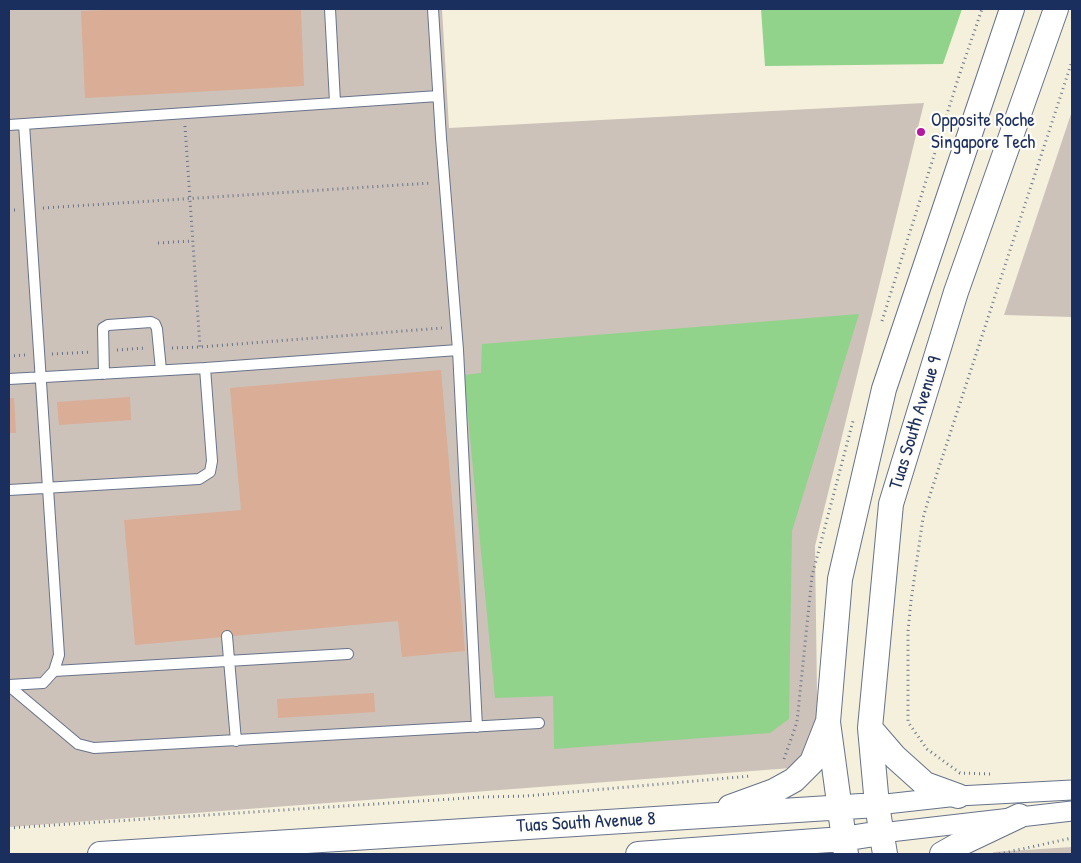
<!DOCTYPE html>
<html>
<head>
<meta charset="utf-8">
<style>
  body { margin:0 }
  #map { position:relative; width:1081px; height:863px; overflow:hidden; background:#f4f0dc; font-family:"Patrick Hand",sans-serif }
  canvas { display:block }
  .frame { position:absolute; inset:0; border:10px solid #1b2f5e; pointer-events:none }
</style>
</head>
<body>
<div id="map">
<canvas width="1081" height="863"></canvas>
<div class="frame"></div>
</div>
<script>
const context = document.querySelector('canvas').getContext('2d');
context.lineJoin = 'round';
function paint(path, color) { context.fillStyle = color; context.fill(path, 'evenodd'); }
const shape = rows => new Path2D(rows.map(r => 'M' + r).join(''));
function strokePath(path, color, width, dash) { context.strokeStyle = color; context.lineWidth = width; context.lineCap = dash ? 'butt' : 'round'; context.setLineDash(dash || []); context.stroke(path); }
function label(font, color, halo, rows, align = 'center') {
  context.font = font + ' "Patrick Hand",sans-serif'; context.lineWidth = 4.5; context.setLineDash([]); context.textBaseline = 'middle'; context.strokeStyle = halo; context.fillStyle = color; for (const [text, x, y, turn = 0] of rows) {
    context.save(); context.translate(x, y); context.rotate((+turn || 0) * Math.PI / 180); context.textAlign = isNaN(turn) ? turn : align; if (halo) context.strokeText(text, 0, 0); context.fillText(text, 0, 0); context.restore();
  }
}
paint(shape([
  [9,9,442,9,449,128,924,103,815,546,818,766,9,827],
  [1072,111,1072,317,1004,315],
  [1072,847,1072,854,991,854,994,852]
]), '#cdc2b9');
paint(shape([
  [761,9,962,9,943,64,765,66],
  [859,314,792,531,789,719,770,733,554,749,553,696,495,698,464,375,481,373,482,344]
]), '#91d38b');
paint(shape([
  [126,9,301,9,304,86,85,98,81,11],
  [441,370,465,651,402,657,398,621,135,645,124,520,241,510,230,388],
  [130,397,131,420,59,425,57,402],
  [9,398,14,398,16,433,9,433],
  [374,693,375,712,278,718,277,699]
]), '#d9ad96');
const service = shape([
  [330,9,335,102],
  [433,9,441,138,458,350,477,727],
  [9,125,438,96],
  [104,374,103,328,108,325,151,322,155,324,157,329,161,370],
  [9,379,205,368,458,350],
  [9,490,199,479,210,472,212,461,205,368],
  [227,636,236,741],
  [54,671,348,654],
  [9,685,43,683,54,671,59,655,24,124],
  [9,686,78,744,94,748,539,723]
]);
const minor = shape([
  [877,805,958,796,1072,790],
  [881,833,1072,811]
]);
const tertiary = shape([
  [870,728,895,757,925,784,958,796],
  [730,807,774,791,794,780,812,762,827,724],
  [100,854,877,805],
  [638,854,843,839,881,833],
  [846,854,828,722,840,579,884,389,1012,9],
  [885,854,877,805,870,728,891,504,956,292,1056,9],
  [942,854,958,845,1019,816]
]);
strokePath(service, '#67738a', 12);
strokePath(minor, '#67738a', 21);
strokePath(tertiary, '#67738a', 26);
strokePath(shape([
  [185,126,200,347],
  [43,208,431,183],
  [9,210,17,210],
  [158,243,192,241],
  [882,321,958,79,982,9],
  [172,348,200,347,442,328],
  [117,350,145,348],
  [52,354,91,352],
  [9,356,26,355],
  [784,759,797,722,812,576,853,421],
  [990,774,960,773,927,749,908,722,908,631,911,601,923,518,928,501,1072,61],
  [9,828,482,797,526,796,751,776],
  [999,854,1072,838]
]), '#67738a', 3, [1, 4]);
strokePath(service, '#fff', 10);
strokePath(minor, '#fff', 19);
strokePath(tertiary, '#fff', 24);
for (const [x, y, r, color] of [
  [921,132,5,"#b5179e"]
]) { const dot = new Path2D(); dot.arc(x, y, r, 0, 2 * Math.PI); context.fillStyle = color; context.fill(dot); strokePath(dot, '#fdfcf7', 2); }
label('19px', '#1b2f5e', '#fdfcf7', [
  ["Opposite Roche",931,121],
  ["Singapore Tech",931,143]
], 'left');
label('19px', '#1b2f5e', '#fdfcf7', [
  ["Tuas South Avenue 9",916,423,-73],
  ["Tuas South Avenue 8",586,823,-3]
]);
</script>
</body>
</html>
